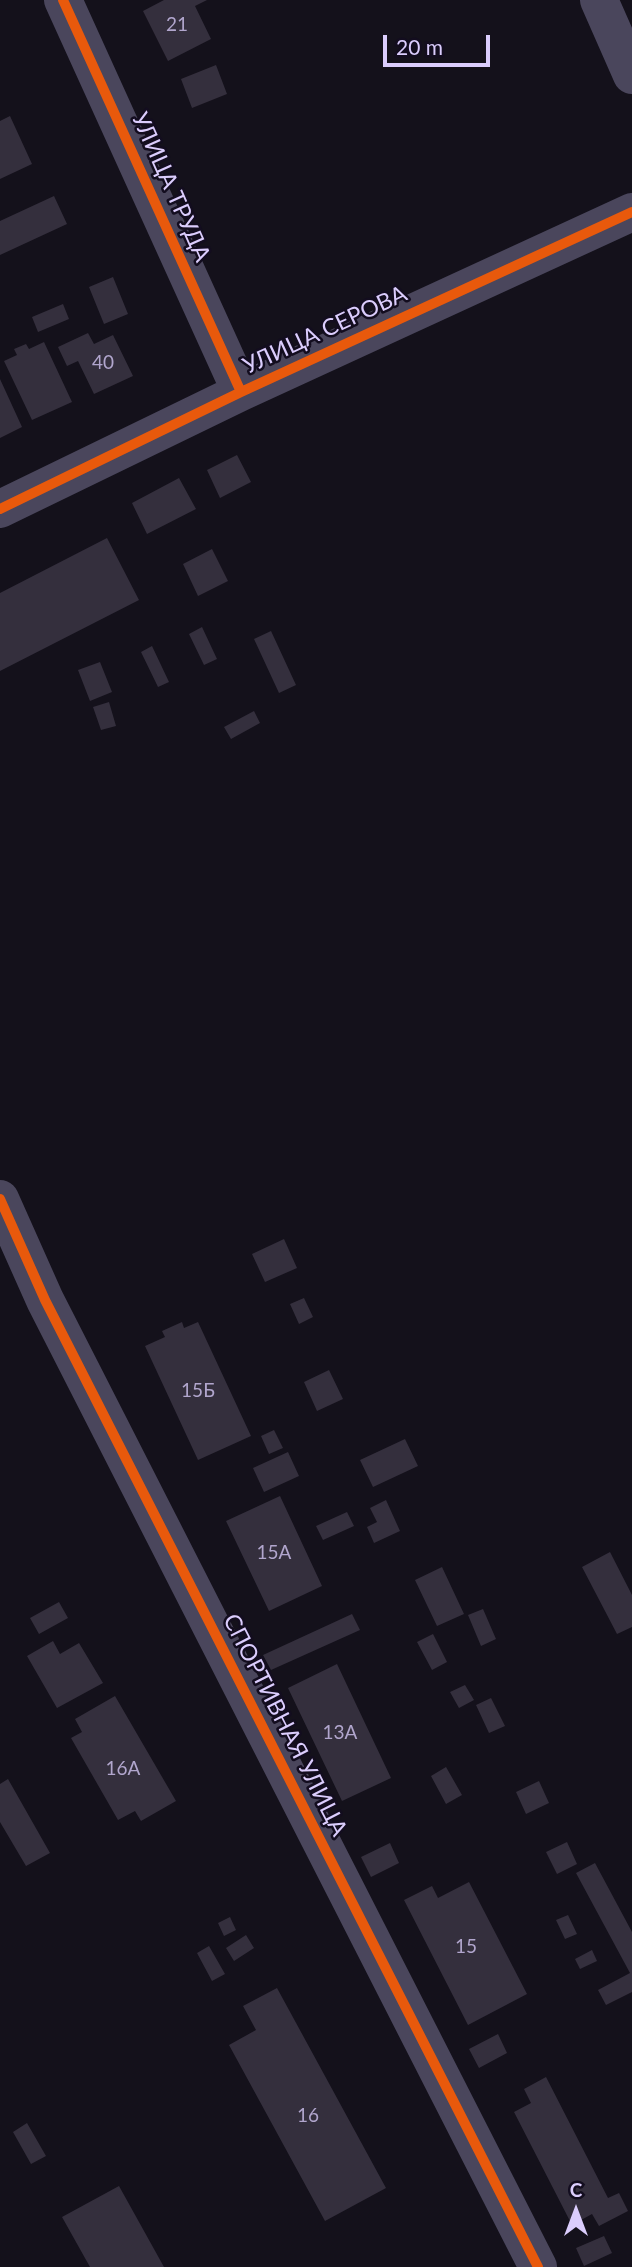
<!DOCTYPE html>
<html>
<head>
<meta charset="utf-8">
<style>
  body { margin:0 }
  #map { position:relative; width:632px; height:2267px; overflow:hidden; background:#14111b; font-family:Lato,sans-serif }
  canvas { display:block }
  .north { position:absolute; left:541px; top:2176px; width:70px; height:70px; -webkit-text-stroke:5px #130d1f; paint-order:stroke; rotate:0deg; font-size:19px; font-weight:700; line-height:28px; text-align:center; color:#dbcdfd }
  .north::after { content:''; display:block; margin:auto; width:24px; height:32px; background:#dbcdfd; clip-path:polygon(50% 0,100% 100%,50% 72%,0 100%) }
  .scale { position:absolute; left:383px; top:35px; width:107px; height:32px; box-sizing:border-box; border:4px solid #dbcdfd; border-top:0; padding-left:9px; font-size:21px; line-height:24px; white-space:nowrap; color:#dbcdfd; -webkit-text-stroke:5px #130d1f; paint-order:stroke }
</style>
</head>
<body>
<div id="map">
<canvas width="632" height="2267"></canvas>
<div class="north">С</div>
<div class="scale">20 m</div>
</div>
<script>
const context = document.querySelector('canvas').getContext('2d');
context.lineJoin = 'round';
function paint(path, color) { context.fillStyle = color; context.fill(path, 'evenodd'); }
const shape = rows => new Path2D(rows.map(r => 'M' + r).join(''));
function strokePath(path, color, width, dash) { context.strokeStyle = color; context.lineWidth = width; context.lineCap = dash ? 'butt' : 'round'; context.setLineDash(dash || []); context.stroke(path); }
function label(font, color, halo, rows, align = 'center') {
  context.font = font + ' Lato,sans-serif'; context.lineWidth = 5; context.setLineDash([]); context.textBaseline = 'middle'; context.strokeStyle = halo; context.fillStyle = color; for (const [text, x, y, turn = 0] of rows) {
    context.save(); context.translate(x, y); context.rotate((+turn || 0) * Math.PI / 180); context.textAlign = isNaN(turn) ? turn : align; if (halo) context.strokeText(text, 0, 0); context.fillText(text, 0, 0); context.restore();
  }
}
paint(shape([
  [164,0,207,0,195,6,211,39,168,61,143,11],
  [216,65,227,94,192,108,181,79],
  [10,116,32,164,0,179,0,121],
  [54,196,67,224,0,255,0,221],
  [113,277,128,314,104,324,89,287],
  [63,304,69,319,38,332,32,317],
  [88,333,94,344,113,335,133,376,94,394,78,361,67,366,58,347],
  [44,342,72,402,32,420,4,361,17,355,14,349,26,344,29,349],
  [0,379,22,427,0,438],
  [237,455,251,482,220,498,207,470],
  [179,478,196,509,147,534,132,503],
  [107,538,139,600,0,671,0,593],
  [212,549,228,581,198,596,183,564],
  [202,627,217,659,204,665,189,634],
  [271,631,296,685,279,693,254,639],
  [152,646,169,682,158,687,141,652],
  [100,662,112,692,90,701,78,670],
  [109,702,116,726,101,730,93,707],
  [254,711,260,723,231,739,224,727],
  [284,1239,297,1268,265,1282,252,1254],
  [304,1298,313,1317,299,1324,290,1304],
  [182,1322,184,1328,198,1322,251,1436,198,1460,145,1346,165,1337,162,1331],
  [329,1370,343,1399,317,1411,304,1382],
  [274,1430,283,1448,269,1454,261,1436],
  [405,1439,418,1466,373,1487,360,1460],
  [288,1452,299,1476,264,1492,253,1468],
  [280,1496,322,1586,269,1611,226,1521],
  [386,1500,400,1531,374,1543,367,1527,377,1522,370,1508],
  [347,1512,354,1526,323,1540,316,1526],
  [610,1552,632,1595,632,1627,617,1634,582,1567],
  [442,1567,464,1614,437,1626,415,1580],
  [59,1602,68,1618,39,1634,30,1618],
  [483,1609,496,1639,481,1646,468,1615],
  [352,1614,360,1630,271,1670,263,1655],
  [433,1634,447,1662,432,1670,417,1642],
  [53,1641,60,1654,79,1643,103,1683,57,1708,27,1656],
  [337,1664,391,1778,342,1801,288,1688],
  [465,1685,474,1700,459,1708,450,1692],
  [115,1696,176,1801,141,1821,135,1811,118,1820,71,1738,82,1732,75,1719],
  [491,1698,505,1726,489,1733,476,1705],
  [446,1767,462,1795,446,1804,431,1776],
  [8,1779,50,1853,26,1866,0,1822,0,1784],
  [539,1781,549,1803,526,1814,516,1792],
  [567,1842,577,1864,557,1874,546,1852],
  [390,1843,399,1863,371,1877,361,1857],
  [595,1863,632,1932,632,1992,606,2005,598,1990,630,1973,576,1873],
  [469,1882,527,1994,468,2025,404,1900,432,1886,438,1898],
  [568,1915,577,1934,565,1939,556,1920],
  [230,1917,236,1930,224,1936,218,1923],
  [246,1935,254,1948,234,1961,226,1948],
  [209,1946,225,1974,212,1981,197,1953],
  [592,1950,597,1961,580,1969,575,1959],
  [277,1988,386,2188,325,2221,229,2045,256,2030,243,2006],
  [498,2034,507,2053,479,2068,469,2049],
  [546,2077,608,2198,619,2193,628,2211,599,2226,592,2214,572,2225,514,2112,531,2103,524,2089],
  [27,2123,46,2156,31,2164,13,2132],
  [119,2186,164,2267,90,2267,62,2217],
  [604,2236,612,2253,584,2266,576,2248]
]), '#342f3d');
strokePath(shape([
  [63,0,241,392],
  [599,0,632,75],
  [0,509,241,392,632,212],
  [0,1199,45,1300,538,2267]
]), '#4a465c', 38);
strokePath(shape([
  [63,0,241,392],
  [0,509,241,392,632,212],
  [0,1199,45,1300,538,2267]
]), '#e8590c', 10);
label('19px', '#b1a6cd', null, [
  ["21",177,25],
  ["40",103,363],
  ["15Б",198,1391],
  ["15А",274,1553],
  ["13А",340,1733],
  ["16А",123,1769],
  ["15",466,1947],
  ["16",308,2116]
]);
label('23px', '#dbcdfd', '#130d1f', [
  ["УЛИЦА ТРУДА",171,187,66],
  ["УЛИЦА СЕРОВА",325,330,-25],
  ["СПОРТИВНАЯ УЛИЦА",285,1725,63]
]);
</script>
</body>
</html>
